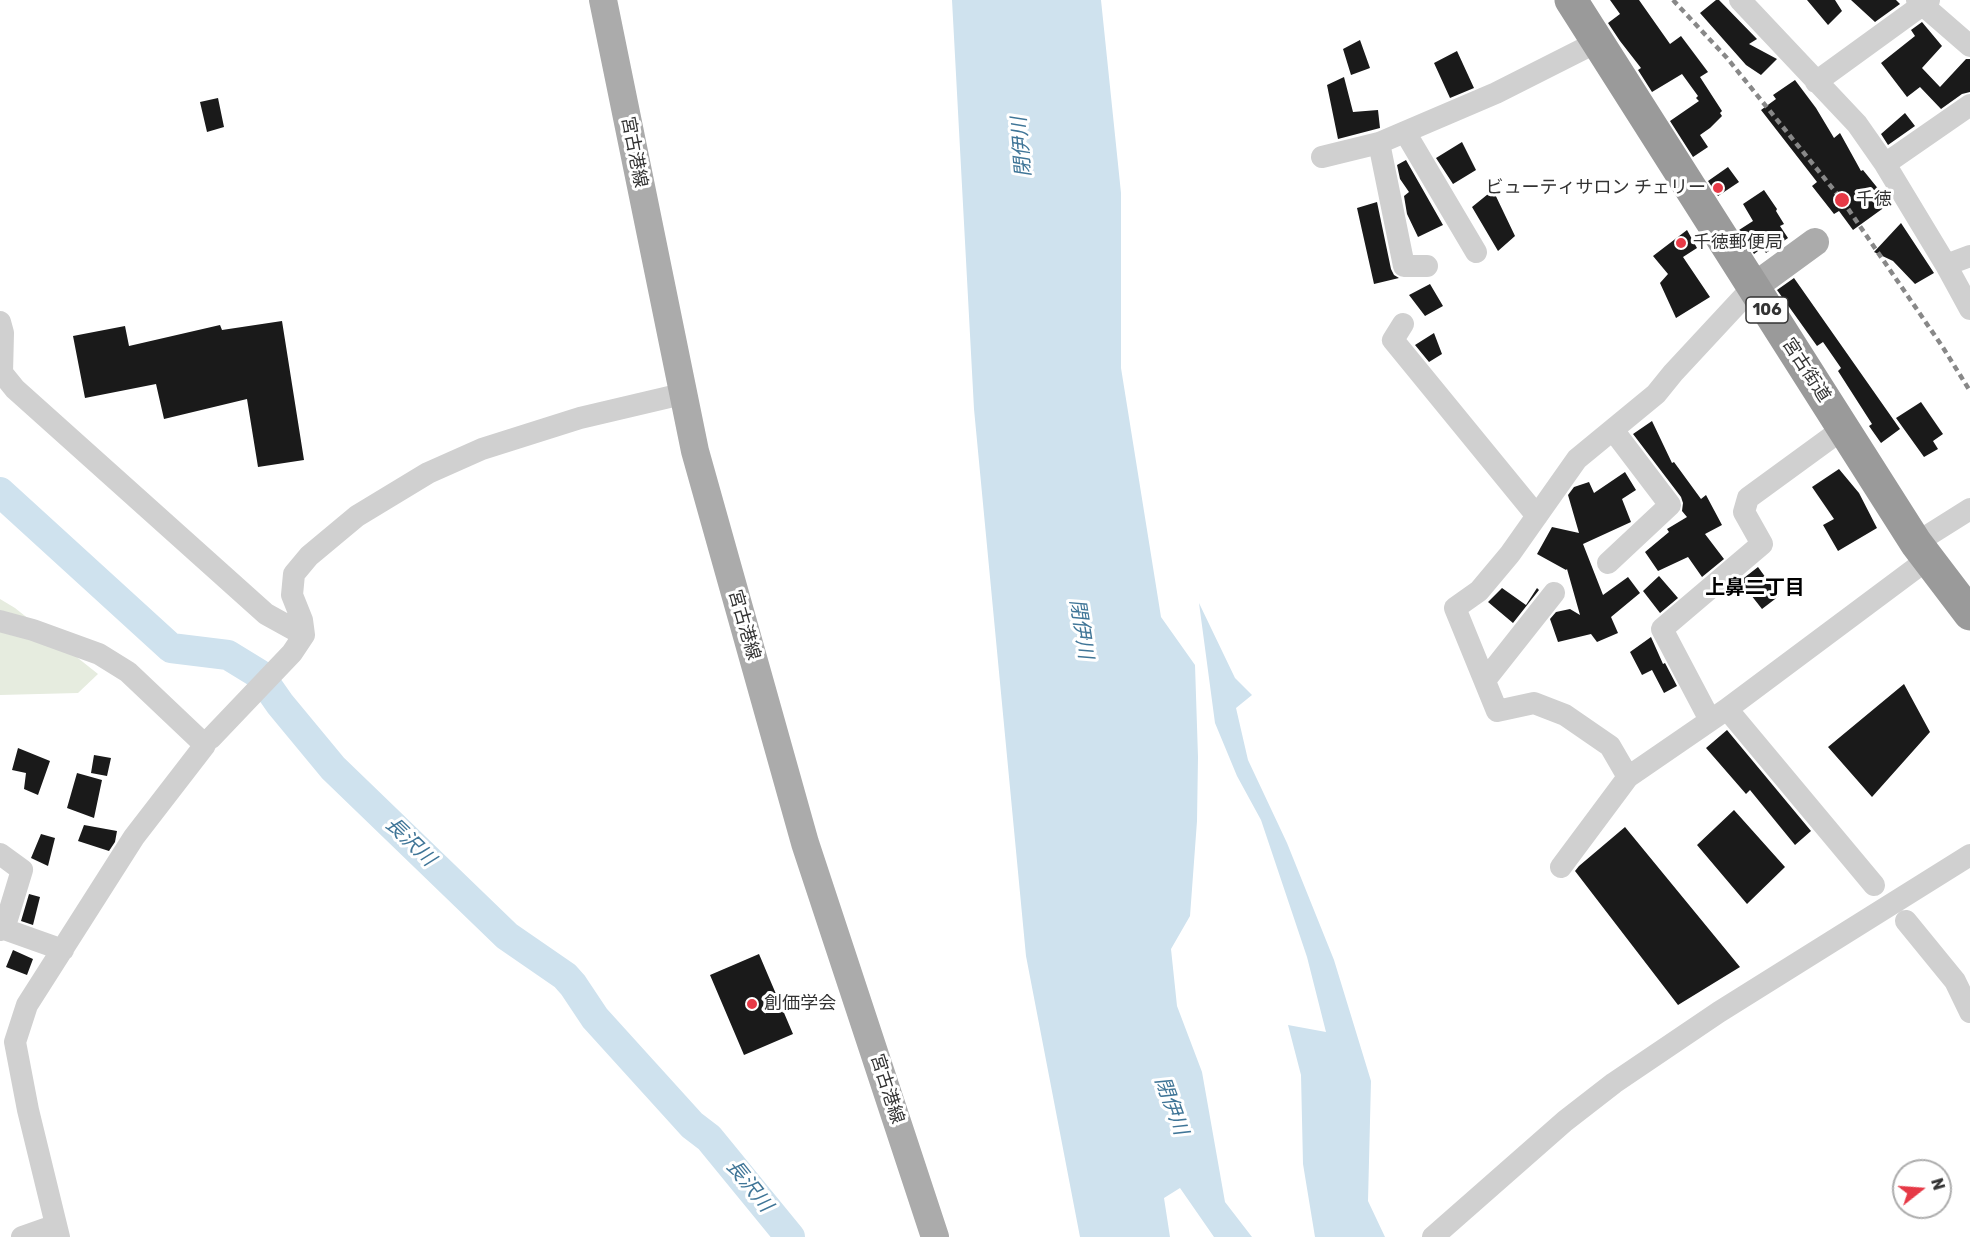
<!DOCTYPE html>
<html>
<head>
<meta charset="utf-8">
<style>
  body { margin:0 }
  #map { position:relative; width:1970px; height:1237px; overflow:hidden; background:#fff; font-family:Rubik,sans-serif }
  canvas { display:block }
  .north { position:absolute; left:1892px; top:1159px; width:60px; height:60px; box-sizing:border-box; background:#fff; border:2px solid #adadad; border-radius:50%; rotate:73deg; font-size:16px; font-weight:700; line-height:24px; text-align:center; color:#333 }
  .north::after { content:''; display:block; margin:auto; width:21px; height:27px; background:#e63946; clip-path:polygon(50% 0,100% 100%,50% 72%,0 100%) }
</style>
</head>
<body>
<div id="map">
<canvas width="1970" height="1237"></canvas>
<div class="north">N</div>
</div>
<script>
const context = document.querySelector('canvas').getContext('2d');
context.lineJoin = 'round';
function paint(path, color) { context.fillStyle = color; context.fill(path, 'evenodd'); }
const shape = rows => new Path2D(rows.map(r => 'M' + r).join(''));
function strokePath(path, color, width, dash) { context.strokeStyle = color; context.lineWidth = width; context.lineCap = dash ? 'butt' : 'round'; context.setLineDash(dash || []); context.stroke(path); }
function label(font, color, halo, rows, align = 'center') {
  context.font = font + ' Rubik,"Noto Sans JP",sans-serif'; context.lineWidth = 6; context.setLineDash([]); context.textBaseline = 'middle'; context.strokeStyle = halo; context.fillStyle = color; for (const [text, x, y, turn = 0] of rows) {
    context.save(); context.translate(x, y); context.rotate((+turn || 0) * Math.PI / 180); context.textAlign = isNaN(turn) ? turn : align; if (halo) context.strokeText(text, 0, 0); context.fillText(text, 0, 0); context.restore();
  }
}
paint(shape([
  [0,599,15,608,98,674,78,693,0,695]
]), '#e6ecdf');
paint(shape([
  [952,0,1101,0,1121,193,1121,368,1161,617,1195,665,1198,757,1197,821,1190,916,1171,949,1177,1006,1202,1072,1225,1202,1252,1237,1214,1237,1180,1188,1164,1198,1170,1237,1080,1237,1026,956,974,409],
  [1199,603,1235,678,1252,695,1236,708,1248,760,1287,843,1334,960,1371,1081,1368,1201,1385,1237,1315,1237,1303,1164,1301,1075,1288,1025,1326,1032,1307,957,1261,820,1237,776,1215,723]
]), '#cfe2ee');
strokePath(shape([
  [0,492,171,648,228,655,259,674,280,704,333,768,507,936,565,976,573,985,595,1018,692,1125,709,1138,790,1237]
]), '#cfe2ee', 30);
paint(shape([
  [1610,0,1639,0,1670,44,1681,36,1708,72,1700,77,1722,111,1720,113,1722,116,1710,128,1700,135,1708,147,1693,157,1670,121,1699,101,1696,98,1698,96,1682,74,1652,92,1638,70,1641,68,1620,41,1608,23,1620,14],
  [1716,0,1719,0,1757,39,1749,44,1777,59,1761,75,1746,65,1700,13],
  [1807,0,1835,0,1842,11,1828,25],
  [1851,0,1896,0,1900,4,1875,22],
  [1922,22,1942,46,1922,68,1940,87,1966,59,1970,59,1970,92,1962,94,1941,109,1920,87,1907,97,1881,63,1915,36,1911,30],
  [1360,40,1370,68,1351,75,1343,49],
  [1457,51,1474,88,1450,98,1434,63],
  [1344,77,1353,112,1378,110,1380,128,1338,139,1327,85],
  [1795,80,1816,108,1834,138,1840,133,1861,171,1863,170,1880,191,1881,190,1889,204,1853,230,1839,211,1834,214,1812,186,1817,182,1761,110,1776,99,1773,95],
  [218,98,224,127,207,132,200,102],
  [1905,113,1915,126,1888,145,1881,134],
  [1462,142,1476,170,1453,184,1436,158],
  [1406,160,1443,225,1418,237,1407,214,1404,196,1409,192,1400,179,1397,165],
  [1728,167,1739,182,1718,196,1708,181],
  [1493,190,1515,236,1498,251,1472,207],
  [1764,190,1777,209,1776,211,1784,224,1780,226,1788,238,1766,253,1762,248,1754,254,1739,230,1753,221,1743,204],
  [1377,202,1391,269,1394,275,1399,278,1374,284,1357,208],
  [1901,223,1934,273,1915,284,1893,261,1874,252],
  [1687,230,1697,248,1683,257,1710,297,1676,318,1660,283,1668,274,1653,256],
  [1794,278,1900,429,1881,443,1869,426,1872,424,1838,371,1841,368,1823,342,1817,346,1777,290],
  [1430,284,1443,306,1425,316,1409,295],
  [282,321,304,460,258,467,247,399,164,419,156,384,85,398,73,336,125,326,129,346,220,325,222,330],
  [1434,333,1442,354,1429,362,1415,345],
  [1921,402,1943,434,1933,441,1938,449,1924,457,1896,418],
  [1652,421,1672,463,1674,462,1701,499,1706,495,1722,525,1705,534,1724,559,1702,577,1688,557,1658,571,1645,552,1669,532,1667,529,1687,517,1682,511,1683,503,1681,497,1633,434],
  [1839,469,1859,493,1877,528,1838,551,1823,525,1834,519,1812,487],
  [1625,472,1636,490,1622,499,1631,522,1583,544,1603,595,1628,577,1640,593,1611,617,1618,633,1597,642,1591,634,1558,642,1550,619,1556,612,1570,609,1580,615,1567,569,1566,570,1537,554,1552,527,1579,533,1568,495,1574,487,1589,482,1594,493],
  [1758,567,1779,596,1762,609,1740,581],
  [1659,576,1678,598,1660,613,1643,591],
  [1502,588,1526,605,1537,588,1539,590,1513,623,1488,602],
  [1651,637,1663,664,1665,663,1677,686,1664,693,1652,670,1642,675,1630,652],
  [1904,684,1930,732,1872,797,1828,747],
  [1727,730,1811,831,1795,845,1750,790,1746,794,1706,748],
  [18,748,50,761,38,795,24,789,26,773,12,770],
  [94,755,111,758,107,776,91,773],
  [77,773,102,780,94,818,67,808],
  [1734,810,1785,867,1747,904,1697,845],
  [84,825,117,831,115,842,109,851,78,841],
  [1625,827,1740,967,1678,1005,1575,871,1579,866],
  [41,834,55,838,48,866,31,858],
  [29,894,40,897,33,925,21,921],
  [13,950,33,959,27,975,6,967],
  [759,954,793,1034,744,1055,710,975]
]), '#1a1a1a');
strokePath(shape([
  [1740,0,1857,124,1885,164,1946,265,1970,309],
  [1917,0,1970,46],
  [1816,82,1929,0],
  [1405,132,1476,252],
  [1379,143,1404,266,1427,266],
  [1322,157,1379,143,1496,93,1597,42],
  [1885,164,1970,105],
  [1946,265,1970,256],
  [0,322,3,333,2,373,15,389,266,614,304,635],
  [1403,324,1393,340,1537,516],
  [1916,543,1970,509],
  [1608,563,1670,505,1613,430],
  [0,621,33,630,99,654,128,672,205,745,134,837,27,1005,15,1042,28,1110,59,1237],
  [1486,679,1554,593],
  [1727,709,1874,885],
  [1710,720,1662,629,1762,544,1744,512,1748,498,1844,428],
  [211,738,292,653,304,635,302,620,292,595,294,574,309,556,357,516,428,473,482,449,580,418,682,394],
  [1628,777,1610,746,1565,715,1534,703,1497,711,1455,608,1479,591,1510,554,1577,459,1656,394,1673,373,1752,288],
  [0,854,22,870,4,929],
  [1561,867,1628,777,1727,709,1928,559],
  [1906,921,1955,981,1970,1012],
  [0,930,4,929,63,950],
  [22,1237,56,1225],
  [1433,1237,1565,1121,1614,1083,1719,1012,1970,855]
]), '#d0d0d0', 22);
strokePath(shape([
  [603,0,695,451,805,843,935,1237],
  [1752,288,1815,242]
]), '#ababab', 28);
strokePath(shape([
  [1571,0,1916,543,1970,614]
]), '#9a9a9a', 33);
strokePath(shape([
  [1673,0,1727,58,1842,200,1942,346,1970,391]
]), '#888', 4.5, [6, 4.5]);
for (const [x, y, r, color] of [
  [1718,188,6,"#e63946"],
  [1842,200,8,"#e63946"],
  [1681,243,6,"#e63946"],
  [752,1004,6,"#e63946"]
]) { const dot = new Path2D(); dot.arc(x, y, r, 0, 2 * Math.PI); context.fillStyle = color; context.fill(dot); strokePath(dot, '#fff', 2); }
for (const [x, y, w] of [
  [1767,310,42]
]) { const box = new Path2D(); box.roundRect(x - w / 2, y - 13, w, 26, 4.5); context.fillStyle = '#fff'; context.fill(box); strokePath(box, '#333', 1.5); }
label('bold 16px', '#333', null, [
  ["106",1767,310]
]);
label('18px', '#333', '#fff', [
  ["宮古港線",634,152,79],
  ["宮古街道",1806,370,57],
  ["宮古港線",744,625,74],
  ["宮古港線",887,1089,72]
]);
label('18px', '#333', '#fff', [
  ["ビューティサロン チェリー",1706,188,"right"],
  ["千徳",1856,200],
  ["千徳郵便局",1693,243],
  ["創価学会",764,1004]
], 'left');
label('italic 20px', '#3f7597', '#fff', [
  ["閉伊川",1022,147,-95],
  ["閉伊川",1081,629,81],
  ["長沢川",410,842,44],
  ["閉伊川",1171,1106,70],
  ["長沢川",749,1186,51]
]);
label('bold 20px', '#000', '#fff', [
  ["上鼻二丁目",1755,588]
]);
</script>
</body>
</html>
